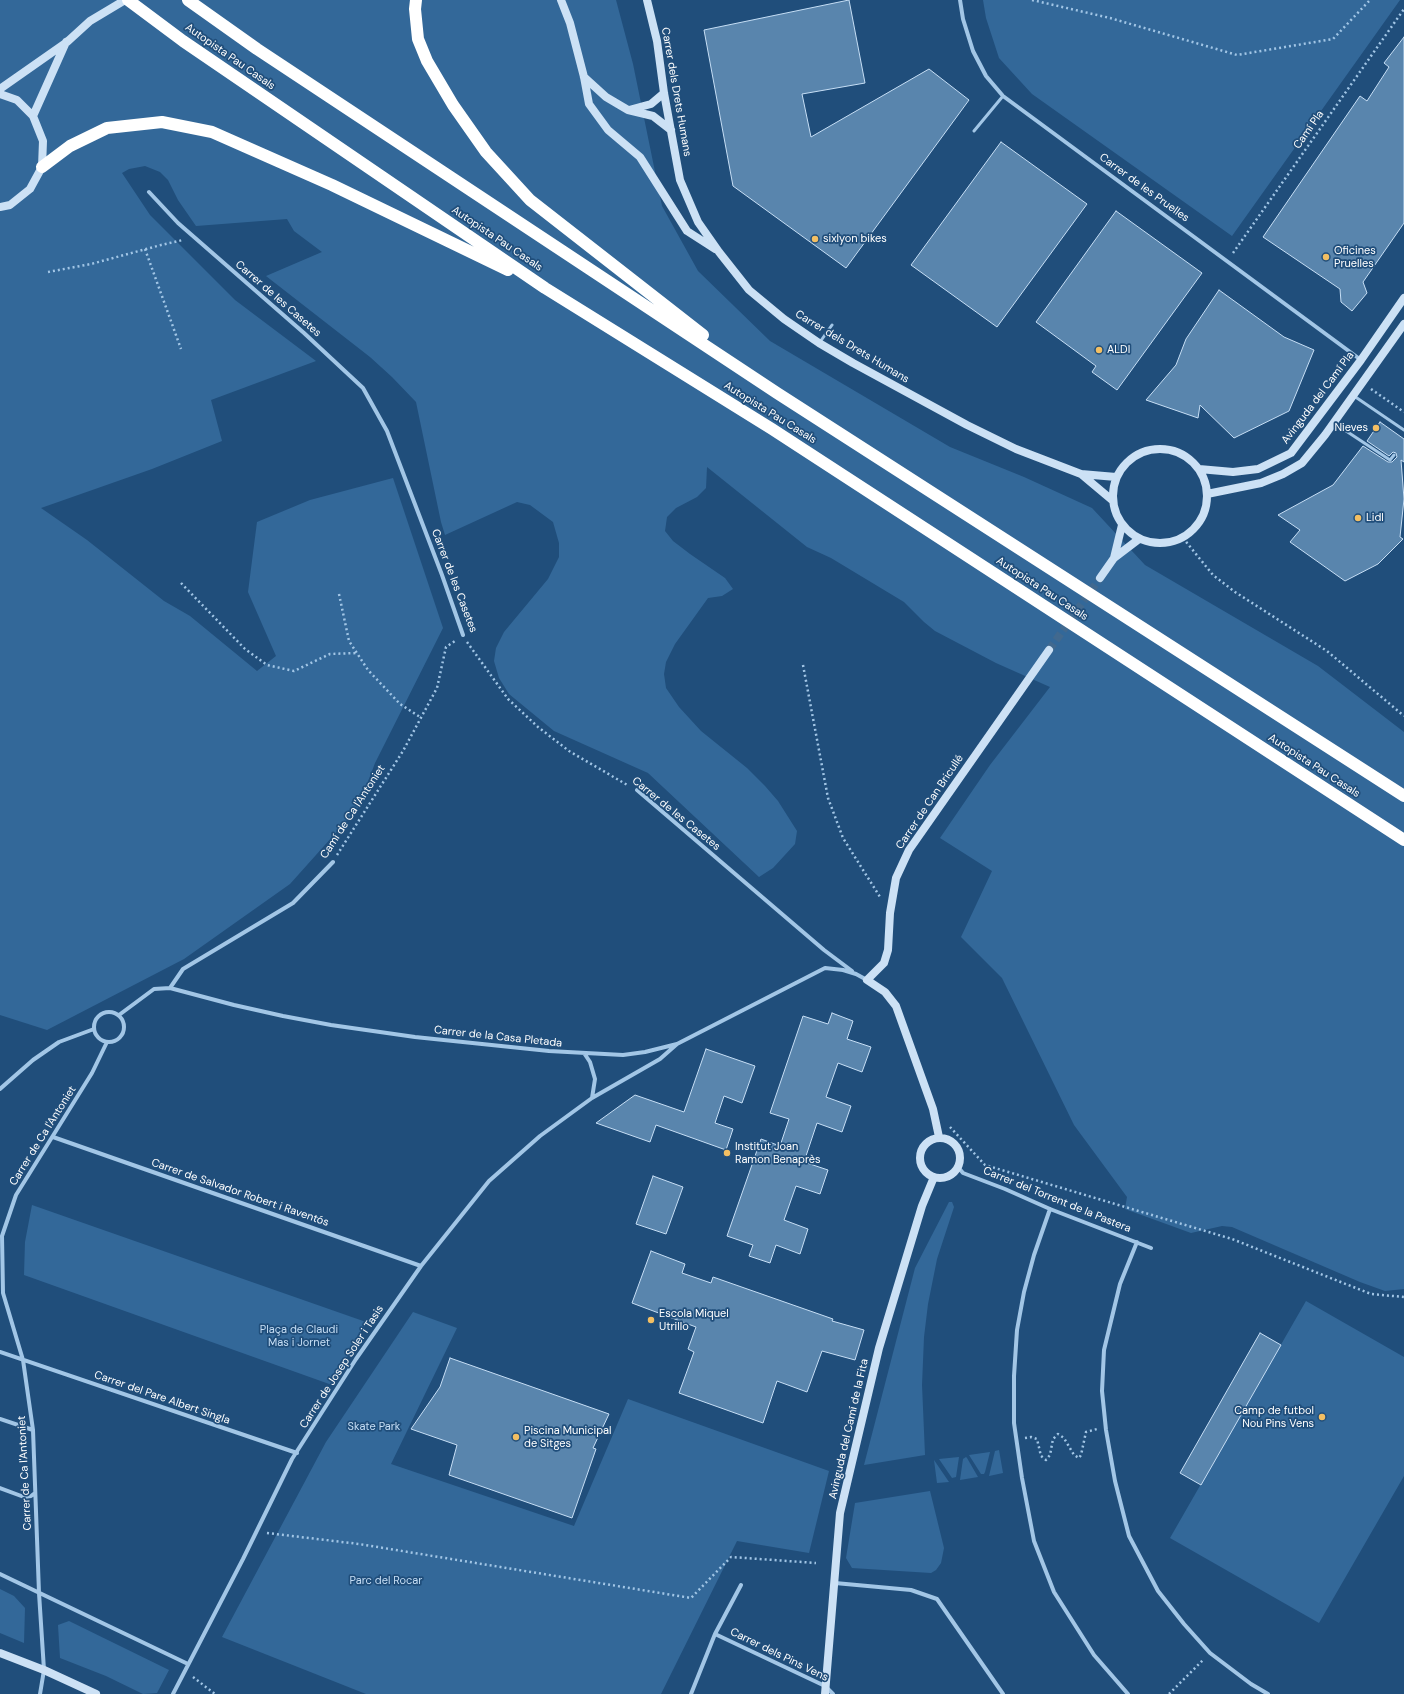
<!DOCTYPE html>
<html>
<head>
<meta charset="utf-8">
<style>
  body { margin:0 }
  canvas { display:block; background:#204e7b }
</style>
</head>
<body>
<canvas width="1404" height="1694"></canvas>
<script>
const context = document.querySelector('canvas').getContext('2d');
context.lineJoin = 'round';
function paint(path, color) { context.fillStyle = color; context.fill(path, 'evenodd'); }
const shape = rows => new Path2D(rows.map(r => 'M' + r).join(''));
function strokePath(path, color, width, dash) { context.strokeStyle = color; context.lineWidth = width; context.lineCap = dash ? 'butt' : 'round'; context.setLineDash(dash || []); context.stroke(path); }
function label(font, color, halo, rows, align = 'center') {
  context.font = font + ' "DM Sans",sans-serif'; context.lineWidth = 3.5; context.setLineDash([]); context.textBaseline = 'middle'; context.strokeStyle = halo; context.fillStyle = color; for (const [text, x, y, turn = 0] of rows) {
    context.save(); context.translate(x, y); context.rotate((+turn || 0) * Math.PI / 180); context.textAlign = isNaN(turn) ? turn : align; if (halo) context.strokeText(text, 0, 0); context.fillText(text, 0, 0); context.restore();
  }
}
paint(shape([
  [0,0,616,0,633,64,662,206,698,271,770,341,950,447,1024,477,1092,508,1145,565,1318,666,1404,732,1404,1289,1385,1291,1360,1282,1232,1227,1222,1226,1191,1233,1125,1209,1127,1197,1074,1125,1002,978,961,937,992,871,940,838,990,765,1050,687,996,663,935,631,924,622,904,602,831,558,807,547,707,467,706,488,697,497,676,508,667,517,665,531,673,541,690,554,725,578,733,589,722,596,708,598,675,644,666,662,664,674,666,688,679,707,701,731,747,768,765,786,778,801,797,831,795,844,773,868,759,877,648,773,554,731,509,694,499,678,494,661,496,648,504,632,548,579,559,557,559,543,553,522,530,505,517,502,445,535,441,522,416,402,392,377,370,357,266,276,322,252,294,231,287,219,196,226,178,200,168,180,160,172,145,166,129,169,122,173,150,215,235,300,316,361,211,400,222,441,152,469,41,508,87,540,164,601,190,616,257,671,276,656,248,592,257,522,310,500,393,478,443,628,375,763,358,808,290,884,184,959,47,1030,0,1015],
  [983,0,1400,0,1232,236,1032,94,999,58,986,18],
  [949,1202,952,1202,954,1207,937,1259,928,1304,924,1337,922,1385,925,1455,864,1465,915,1268],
  [32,1205,366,1322,332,1385,24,1275,25,1242],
  [1306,1301,1404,1357,1404,1476,1319,1623,1170,1538],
  [413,1312,457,1328,391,1464,574,1526,628,1399,829,1471,809,1553,737,1541,661,1694,366,1694,222,1637,326,1442],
  [999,1450,1003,1473,989,1476,995,1451],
  [990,1452,985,1472,984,1474,981,1474,969,1455],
  [959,1457,956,1477,952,1478,939,1459],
  [966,1457,967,1458,978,1477,960,1480,963,1459],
  [934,1460,949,1482,937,1483],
  [930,1491,944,1548,941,1563,936,1570,931,1573,852,1568,846,1558,855,1503],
  [0,1589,14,1596,25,1608,24,1643,0,1633],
  [69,1621,169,1670,157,1693,143,1694,106,1676,60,1658,58,1625]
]), '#336899');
const building = shape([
  [849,0,865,83,802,94,811,137,929,69,969,100,846,268,733,186,704,30,849,0],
  [1404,37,1404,223,1363,282,1367,293,1352,311,1341,302,1340,289,1263,237,1360,96,1367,101,1389,67,1384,63,1404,37],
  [1001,142,1087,204,997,327,911,265,1001,142],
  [1116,211,1202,273,1117,390,1092,372,1096,366,1036,322,1116,211],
  [1219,290,1284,337,1314,350,1289,411,1234,438,1200,405,1198,418,1146,400,1176,365,1186,339,1219,290],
  [1380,422,1404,439,1404,462,1401,460,1404,499,1400,537,1403,539,1378,564,1345,581,1290,542,1300,530,1278,515,1333,485,1363,446,1388,462,1392,462,1397,457,1396,453,1393,452,1389,456,1367,441,1380,422],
  [832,1013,853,1021,847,1039,871,1047,862,1072,838,1063,826,1097,851,1106,842,1132,817,1123,804,1162,828,1170,820,1194,796,1186,784,1220,808,1229,800,1254,776,1245,770,1263,749,1256,753,1245,727,1236,761,1139,780,1146,789,1119,770,1113,803,1016,828,1024,832,1013],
  [706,1049,755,1066,742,1103,724,1096,715,1123,733,1129,726,1150,656,1125,650,1142,596,1123,635,1095,684,1112,706,1049],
  [653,1176,683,1187,666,1234,636,1224,653,1176],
  [651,1251,685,1264,682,1273,711,1283,713,1277,833,1319,832,1321,864,1330,855,1360,822,1351,807,1392,777,1381,763,1423,679,1393,694,1352,688,1349,696,1327,632,1303,651,1251],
  [1260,1333,1281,1345,1201,1485,1180,1473,1260,1333],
  [450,1358,609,1414,593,1448,596,1449,572,1518,449,1475,457,1445,411,1429,440,1387,450,1358]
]);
paint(building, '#5985ad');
strokePath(building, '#c6def5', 1);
strokePath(shape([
  [1049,650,1100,578]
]), '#41698f', 8, [8, 4]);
strokePath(shape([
  [1032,0,1110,18,1237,55,1333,39,1370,0],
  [145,249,181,349],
  [1233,253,1404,9],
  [48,272,91,264,161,245,183,240],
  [1371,389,1404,412],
  [1183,538,1213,575,1235,592,1327,651,1404,716],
  [181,583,245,649,267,665,294,671,330,654,357,653],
  [339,594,349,641,368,670,400,704,420,717],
  [467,642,508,699,538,727,569,751,629,786],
  [803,665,828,798,843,838,880,897],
  [337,855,403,751,437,688,446,647,455,641],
  [950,1127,985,1165,1232,1239,1371,1294,1404,1297],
  [1025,1438,1031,1437,1037,1439,1041,1456,1046,1460,1050,1455,1053,1439,1058,1434,1064,1438,1074,1455,1079,1458,1081,1455,1086,1432,1097,1429],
  [267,1533,359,1544,691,1598,731,1557,816,1563],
  [193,1677,215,1694],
  [1169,1694,1204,1659]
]), '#a2c6e6', 2.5, [2, 3]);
strokePath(shape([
  [974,131,1003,96],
  [820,342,832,325],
  [1354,396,1404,430],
  [1334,423,1390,460,1394,455]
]), '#a2c6e6', 3);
strokePath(shape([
  [960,0,963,19,973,51,986,76,1003,96,1361,360],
  [149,192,178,223,304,333,363,388,387,431,442,575,463,635],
  [637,790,824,950,852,971],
  [170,988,183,969,293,903,333,862],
  '94 1027a15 15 0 1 1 30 0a15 15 0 1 1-30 0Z',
  [119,1015,154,989,170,988,234,1005,283,1016,331,1025,415,1037,549,1051,623,1055,645,1052,677,1044,825,968,843,970,856,974,867,980],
  [584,1053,590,1062,595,1079,592,1098],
  [0,1089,33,1060,59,1042,94,1029],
  [53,1137,421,1266],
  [958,1167,963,1173,1005,1189,1050,1209,1151,1248],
  [1050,1209,1034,1255,1024,1292,1017,1330,1014,1376,1014,1423,1022,1478,1034,1541,1054,1592,1094,1655,1128,1694],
  [1137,1242,1120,1284,1104,1350,1102,1391,1106,1430,1115,1481,1129,1536,1158,1591,1184,1624,1210,1653,1251,1684,1268,1694],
  [0,1352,297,1453],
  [0,1419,33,1430],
  [0,1488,24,1497,31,1496,35,1493],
  [0,1574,188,1664],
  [835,1583,911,1590,937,1599,1003,1694],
  [715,1634,825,1686,833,1694],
  [40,1694,44,1670,39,1593,33,1430,23,1360,3,1293,2,1236,16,1195,92,1073,107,1042],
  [173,1694,243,1559,292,1459,356,1359,421,1266,489,1181,540,1136,592,1098,660,1059,677,1044],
  [691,1694,715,1634,741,1585]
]), '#a2c6e6', 4);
strokePath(shape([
  [561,0,570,23,584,77,589,104,608,130,640,157,687,231,715,249],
  [647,0,657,41,664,93,680,180,698,222,719,252,749,290,784,319,819,343,853,363,967,425,1016,449,1081,474,1116,477],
  [584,77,606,97,628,110,653,116,671,130],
  [0,89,67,42,90,21,125,0],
  [0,94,17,100,33,116,43,141,42,167,30,189,10,205,0,207],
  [629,110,651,104,664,93],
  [33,116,66,42],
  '1113 496a47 47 0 1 1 94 0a47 47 0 1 1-94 0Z',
  [1199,469,1233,472,1258,469,1291,453,1361,360,1404,298],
  [1081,474,1112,500],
  [1207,494,1261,483,1283,474,1302,463,1325,435,1404,324],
  [1114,558,1122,525],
  [1100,578,1114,558,1139,539],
  [939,1137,933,1109,896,1006,885,992,867,980,884,963,888,950,890,913,896,878,909,850,1049,650],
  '920 1158a20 20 0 1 1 40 0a20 20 0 1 1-40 0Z',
  [0,1653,44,1670,96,1694],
  [825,1694,840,1513,879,1348,922,1206,934,1177]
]), '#cce1f5', 8);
strokePath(shape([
  [128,0,183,41,545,288,772,429,1404,840],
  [188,0,257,49,777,393,1404,796],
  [416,0,415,9,418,39,427,61,453,105,486,152,530,200,703,335],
  [42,167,70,146,107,128,162,122,212,132,332,185,508,270]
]), '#fff', 12);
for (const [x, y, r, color] of [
  [815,239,4,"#f3bf63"],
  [1326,257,4,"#f3bf63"],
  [1099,350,4,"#f3bf63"],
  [1376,428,4,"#f3bf63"],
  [1358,518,4,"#f3bf63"],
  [727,1153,4,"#f3bf63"],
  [651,1320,4,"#f3bf63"],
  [1322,1417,4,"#f3bf63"],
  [516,1437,4,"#f3bf63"]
]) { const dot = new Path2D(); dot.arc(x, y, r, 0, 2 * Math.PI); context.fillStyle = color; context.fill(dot); strokePath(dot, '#204e7b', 1.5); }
label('11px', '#fff', '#204e7b', [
  ["Autopista Pau Casals",230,57,35],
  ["Carrer dels Drets Humans",676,92,80],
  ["Camí Pla",1309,130,-55],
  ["Carrer de les Pruelles",1144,188,36],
  ["Autopista Pau Casals",497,239,34],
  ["Carrer de les Casetes",278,299,41],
  ["Carrer dels Drets Humans",852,347,31],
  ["Avinguda del Camí Pla",1318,398,-53],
  ["Autopista Pau Casals",770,413,32],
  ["Carrer de les Casetes",454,581,69],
  ["Autopista Pau Casals",1042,589,33],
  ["Autopista Pau Casals",1314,766,33],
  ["Carrer de Can Bricullé",930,802,-56],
  ["Camí de Ca l'Antoniet",353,812,-57],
  ["Carrer de les Casetes",676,814,39],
  ["Carrer de la Casa Pletada",498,1037,6],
  ["Carrer de Ca l'Antoniet",43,1136,-58],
  ["Carrer de Salvador Robert i Raventós",240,1193,19],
  ["Carrer del Torrent de la Pastera",1057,1200,22],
  ["Carrer de Josep Soler i Tasis",342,1367,-57],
  ["Carrer del Pare Albert Singla",162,1398,19],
  ["Avinguda del Camí de la Fita",849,1429,-77],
  ["Carrer de Ca l'Antoniet",25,1473,-93],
  ["Carrer dels Pins Vens",779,1655,26]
]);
label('11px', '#fff', '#204e7b', [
  ["sixlyon bikes",823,239],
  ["Oficines",1334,251],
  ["Pruelles",1334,264],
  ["ALDI",1107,350],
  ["Nieves",1368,428,"right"],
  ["Lidl",1366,518],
  ["Institut Joan",735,1147],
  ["Ramon Benaprès",735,1160],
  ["Escola Miquel",659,1314],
  ["Utrillo",659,1327],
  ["Camp de futbol",1314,1411,"right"],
  ["Nou Pins Vens",1314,1424,"right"],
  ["Piscina Municipal",524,1431],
  ["de Sitges",524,1444]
], 'left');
label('11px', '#c6def5', '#204e7b', [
  ["Plaça de Claudi",299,1330],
  ["Mas i Jornet",299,1343],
  ["Skate Park",374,1427],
  ["Parc del Rocar",386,1581]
]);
</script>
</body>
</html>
